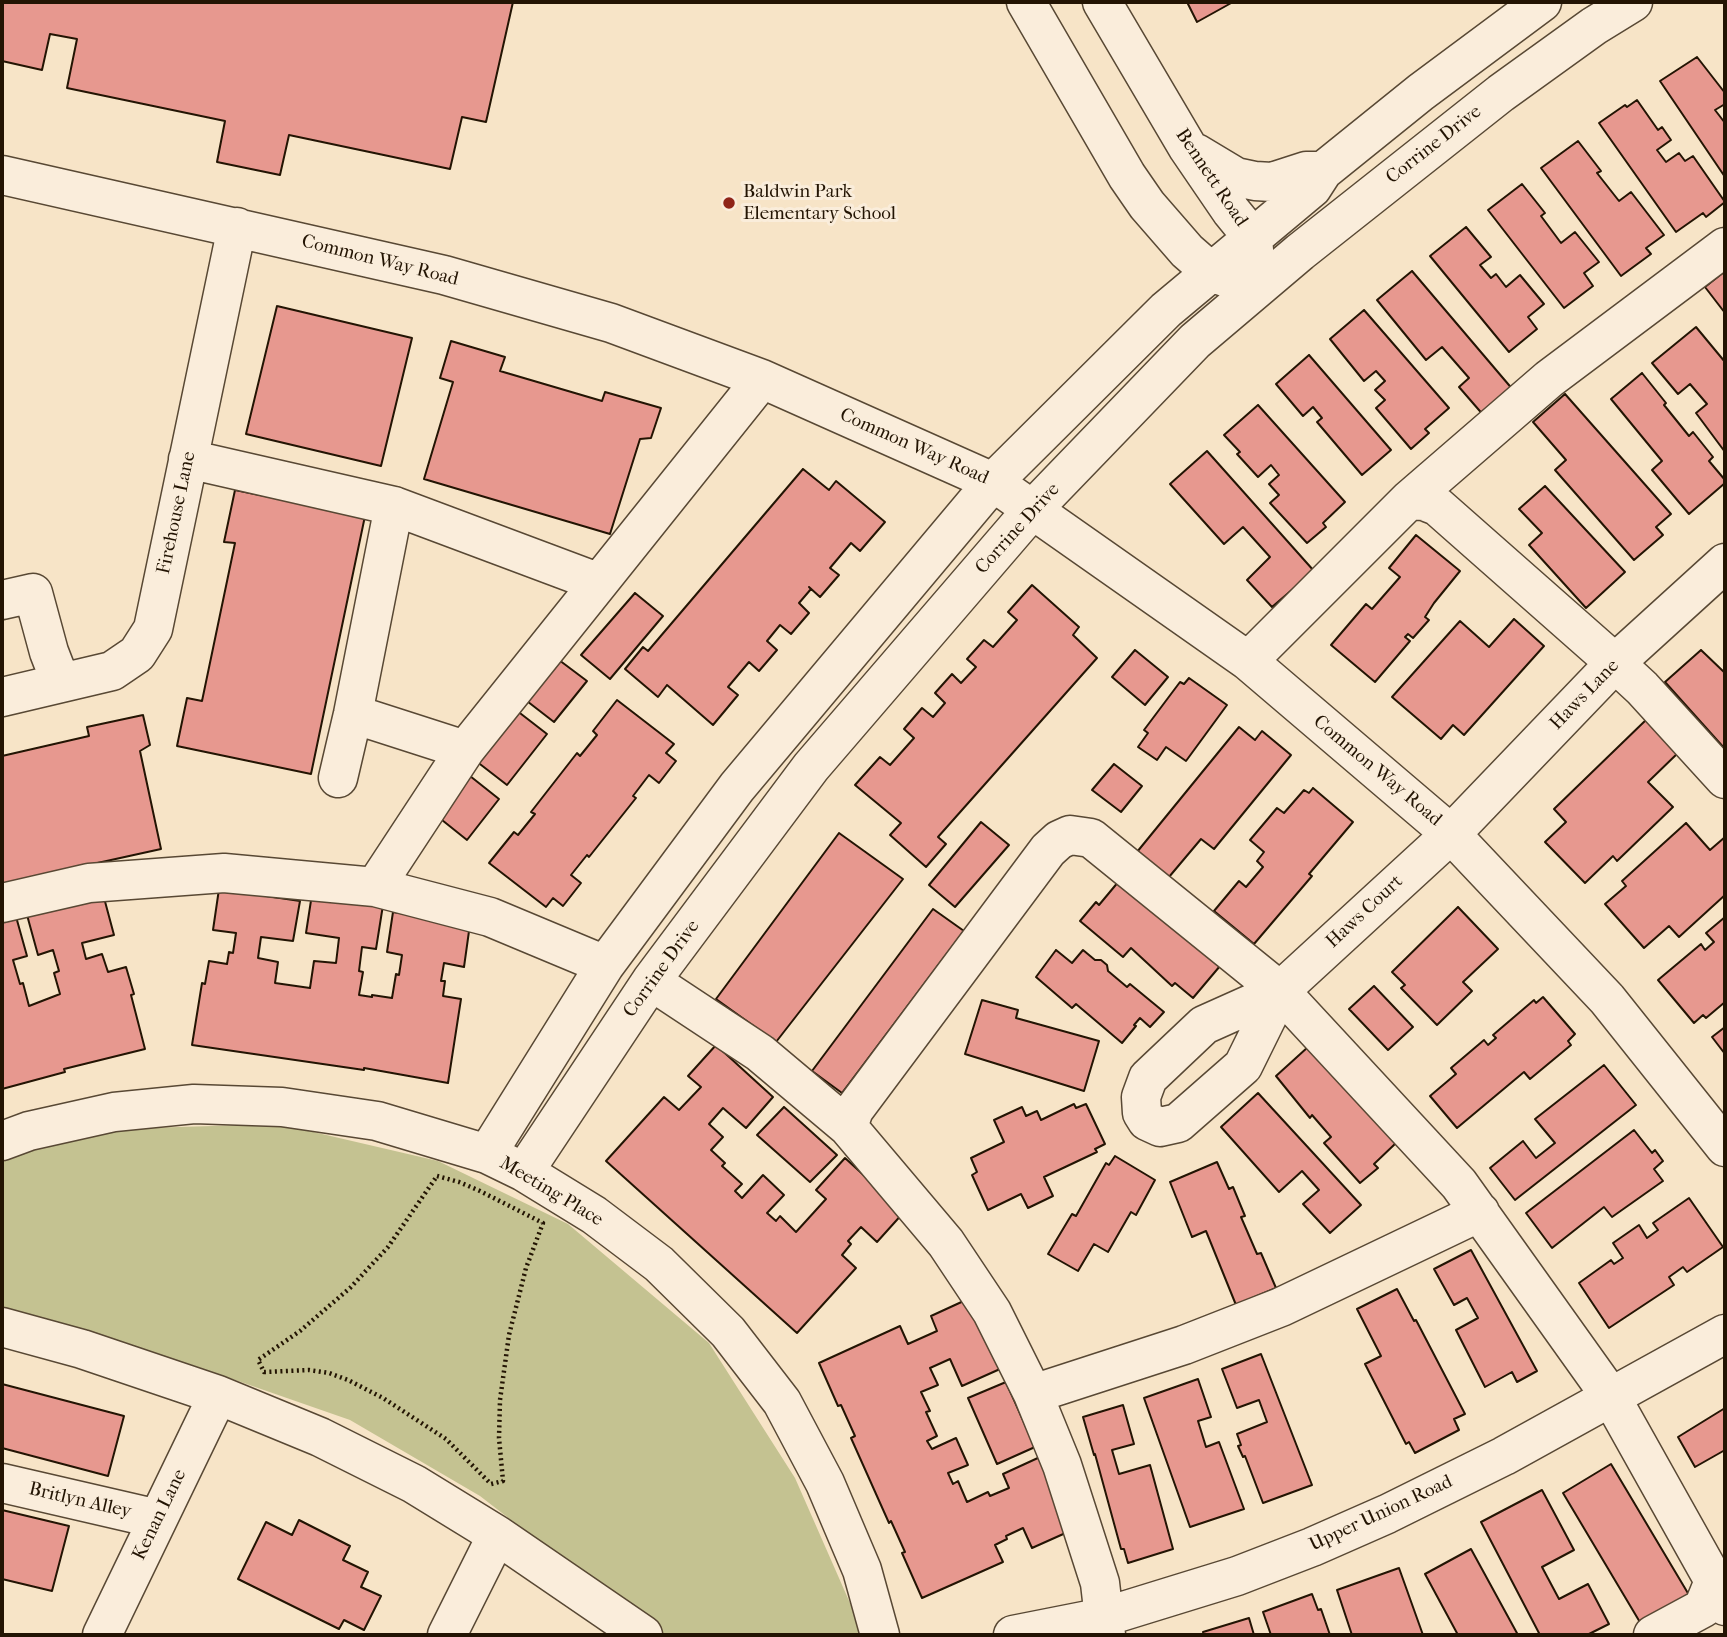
<!DOCTYPE html>
<html>
<head>
<meta charset="utf-8">
<style>
  body { margin:0 }
  #map { position:relative; width:1727px; height:1637px; overflow:hidden; background:#f7e4c7; font-family:"IM FELL French Canon",serif }
  canvas { display:block }
  .frame { position:absolute; inset:0; border:4px solid #231403; pointer-events:none }
</style>
</head>
<body>
<div id="map">
<canvas width="1727" height="1637"></canvas>
<div class="frame"></div>
</div>
<script>
const context = document.querySelector('canvas').getContext('2d');
context.lineJoin = 'round';
function paint(path, color) { context.fillStyle = color; context.fill(path, 'evenodd'); }
const shape = rows => new Path2D(rows.map(r => 'M' + r).join(''));
function strokePath(path, color, width, dash) { context.strokeStyle = color; context.lineWidth = width; context.lineCap = dash ? 'butt' : 'round'; context.setLineDash(dash || []); context.stroke(path); }
function label(font, color, halo, rows, align = 'center') {
  context.font = font + ' "IM FELL French Canon",serif'; context.lineWidth = 6; context.setLineDash([]); context.textBaseline = 'middle'; context.strokeStyle = halo; context.fillStyle = color; for (const [text, x, y, turn = 0] of rows) {
    context.save(); context.translate(x, y); context.rotate((+turn || 0) * Math.PI / 180); context.textAlign = isNaN(turn) ? turn : align; if (halo) context.strokeText(text, 0, 0); context.fillText(text, 0, 0); context.restore();
  }
}
paint(shape([
  [279,1124,438,1161,568,1224,709,1343,795,1478,857,1619,859,1635,660,1635,480,1496,350,1420,192,1365,2,1319,2,1152,23,1143,145,1128]
]), '#c4c291');
const building = shape([
  [2,2,513,2,486,122,462,117,450,169,289,135,280,175,217,162,225,121,67,88,77,39,50,34,42,70,2,61,2,2],
  [1187,2,1233,2,1197,22,1187,2],
  [1697,57,1725,93,1725,104,1715,110,1725,123,1725,177,1660,81,1697,57],
  [1637,100,1658,130,1662,127,1671,140,1657,150,1666,162,1679,153,1685,161,1693,156,1725,202,1706,217,1703,213,1676,232,1599,123,1625,105,1627,107,1637,100],
  [1578,141,1601,171,1597,173,1619,201,1631,192,1664,235,1646,248,1651,254,1621,276,1541,168,1578,141],
  [1522,184,1545,213,1541,216,1561,243,1575,232,1599,262,1584,273,1593,286,1564,308,1488,210,1522,184],
  [1466,227,1491,257,1480,265,1491,278,1496,274,1506,287,1520,275,1544,304,1528,317,1537,329,1509,352,1430,256,1466,227],
  [1412,271,1514,391,1485,417,1459,387,1469,378,1442,347,1426,360,1377,300,1412,271],
  [1725,271,1725,313,1705,287,1725,271],
  [277,306,412,338,381,466,246,434,277,306],
  [1364,310,1449,408,1425,429,1429,433,1411,449,1376,408,1385,400,1375,390,1385,381,1376,371,1364,381,1330,339,1364,310],
  [1696,327,1725,362,1725,452,1696,413,1707,404,1690,384,1678,394,1652,363,1696,327],
  [451,341,505,357,500,371,602,401,605,392,661,408,651,438,640,439,610,534,424,479,453,382,440,378,451,341],
  [1309,355,1391,450,1362,475,1317,422,1322,418,1313,407,1303,416,1276,384,1309,355],
  [1642,373,1666,403,1664,405,1689,436,1693,432,1713,457,1709,461,1725,480,1725,483,1689,514,1652,470,1662,461,1611,399,1642,373],
  [1565,394,1671,514,1656,527,1663,535,1634,560,1555,470,1566,460,1533,422,1565,394],
  [1258,405,1345,502,1323,523,1326,527,1307,543,1270,503,1279,495,1269,484,1279,475,1271,465,1258,477,1237,454,1240,452,1224,435,1258,405],
  [1207,451,1314,571,1272,607,1247,580,1270,557,1243,527,1224,544,1170,484,1207,451],
  [803,469,829,490,836,481,885,522,860,551,851,543,830,568,839,575,820,597,809,587,811,589,799,603,809,613,791,634,780,625,767,641,777,650,759,671,749,662,728,687,738,695,713,725,667,685,658,697,625,669,643,647,648,651,803,469],
  [1545,486,1625,572,1586,608,1529,545,1542,533,1519,509,1545,486],
  [235,490,365,516,311,774,177,746,187,698,202,701,235,543,224,542,235,490],
  [1416,535,1460,571,1434,603,1425,617,1429,620,1413,638,1408,634,1405,637,1410,641,1375,682,1331,645,1366,604,1372,609,1400,577,1389,568,1416,535],
  [1032,585,1079,627,1073,635,1097,658,938,837,946,844,926,867,890,835,901,823,855,785,880,757,890,765,914,738,904,729,922,708,933,717,945,703,935,693,952,674,961,683,976,667,967,659,984,640,993,647,1017,620,1008,612,1032,585],
  [635,593,663,616,610,679,581,655,635,593],
  [1514,619,1544,646,1464,735,1453,725,1441,739,1392,697,1460,621,1489,647,1514,619],
  [1135,650,1168,677,1145,705,1112,677,1135,650],
  [1701,650,1725,673,1725,749,1665,682,1701,650],
  [555,657,587,681,554,722,523,698,555,657],
  [1189,678,1227,705,1186,761,1166,747,1157,760,1138,747,1148,733,1144,730,1180,682,1184,684,1189,678],
  [617,700,674,744,666,753,676,761,659,783,649,775,633,796,636,798,589,857,587,855,571,875,581,883,563,906,553,898,546,907,489,863,514,832,518,835,535,814,531,812,577,753,580,756,597,735,593,731,617,700],
  [516,710,547,734,507,785,476,761,516,710],
  [143,715,150,745,140,751,161,849,2,884,2,756,89,736,87,727,143,715],
  [1648,718,1680,751,1648,782,1673,807,1617,861,1613,856,1585,883,1545,842,1566,822,1554,809,1648,718],
  [1239,727,1255,740,1262,731,1291,755,1214,849,1201,839,1169,877,1137,852,1239,727],
  [1114,764,1142,786,1121,812,1092,790,1114,764],
  [470,776,499,799,467,840,437,816,470,776],
  [1313,788,1353,822,1309,874,1312,876,1254,944,1214,911,1239,881,1246,887,1263,867,1257,861,1264,852,1250,840,1277,808,1284,813,1304,790,1309,793,1313,788],
  [981,822,1009,845,955,907,929,885,981,822],
  [1686,823,1710,850,1725,837,1725,895,1679,937,1669,926,1644,948,1605,904,1626,886,1622,881,1686,823],
  [839,833,903,879,776,1042,716,999,839,833],
  [1119,881,1220,966,1193,998,1175,983,1172,986,1131,948,1123,957,1080,921,1096,902,1099,905,1119,881],
  [219,889,300,901,293,941,261,937,258,958,278,962,275,983,310,988,314,961,336,963,339,938,306,933,312,894,383,905,376,949,362,947,359,971,363,972,359,995,372,997,372,995,392,998,396,974,399,975,402,955,387,952,393,912,470,924,464,967,444,963,441,981,445,981,443,996,461,999,448,1083,364,1068,364,1070,192,1045,202,983,205,984,209,961,227,964,229,952,233,953,236,933,213,930,219,889],
  [103,894,114,935,82,943,86,959,102,954,108,972,126,967,134,994,131,995,145,1049,64,1069,65,1072,2,1089,2,916,15,913,27,956,13,960,20,984,23,983,29,1006,60,994,54,973,59,971,53,950,38,955,27,915,103,894],
  [1458,907,1498,949,1463,982,1472,991,1437,1025,1401,988,1405,985,1392,972,1458,907],
  [933,909,964,931,842,1093,812,1071,933,909],
  [1725,917,1725,1002,1706,1018,1703,1015,1694,1023,1658,980,1701,944,1705,950,1714,942,1706,933,1725,917],
  [1056,950,1072,963,1083,950,1095,960,1101,960,1107,965,1108,971,1127,987,1130,984,1164,1012,1150,1027,1140,1018,1134,1025,1136,1026,1122,1043,1076,1004,1072,1008,1036,977,1056,950],
  [1374,986,1413,1027,1388,1050,1349,1009,1374,986],
  [1543,997,1575,1034,1568,1041,1571,1045,1530,1079,1524,1072,1457,1128,1430,1096,1456,1074,1451,1068,1484,1040,1488,1045,1496,1038,1493,1035,1534,1000,1536,1003,1543,997],
  [982,1000,1018,1010,1016,1018,1099,1041,1084,1091,965,1054,982,1000],
  [1725,1027,1725,1054,1712,1037,1725,1027],
  [716,1045,773,1097,746,1128,723,1108,709,1124,723,1137,711,1150,725,1163,722,1166,742,1184,735,1191,742,1198,763,1175,784,1195,767,1213,776,1221,780,1216,796,1232,826,1199,816,1190,845,1158,904,1212,877,1242,861,1227,848,1241,851,1244,842,1255,856,1268,797,1333,606,1161,664,1097,679,1110,701,1087,688,1076,716,1045],
  [1308,1047,1396,1143,1374,1164,1378,1168,1360,1183,1324,1143,1331,1137,1312,1115,1310,1118,1276,1076,1308,1047],
  [1604,1065,1636,1105,1515,1200,1490,1168,1523,1141,1536,1158,1555,1143,1535,1119,1604,1065],
  [1258,1093,1361,1205,1330,1233,1303,1204,1319,1190,1302,1171,1279,1192,1221,1127,1258,1093],
  [1074,1104,1076,1108,1086,1104,1105,1144,1095,1149,1097,1152,1044,1177,1053,1196,1028,1208,1021,1194,988,1210,972,1175,977,1172,971,1158,1004,1142,994,1120,1022,1107,1026,1116,1037,1111,1041,1120,1074,1104],
  [784,1107,837,1155,810,1182,757,1135,784,1107],
  [1634,1130,1652,1153,1655,1150,1663,1161,1654,1169,1663,1181,1612,1217,1604,1207,1552,1248,1526,1213,1634,1130],
  [1115,1156,1155,1180,1136,1215,1131,1212,1108,1252,1094,1244,1078,1271,1048,1254,1072,1214,1076,1216,1106,1163,1109,1165,1115,1156],
  [1217,1162,1229,1189,1233,1187,1245,1216,1241,1217,1257,1254,1261,1253,1276,1288,1236,1305,1206,1231,1192,1237,1170,1182,1217,1162],
  [1689,1198,1723,1247,1687,1272,1683,1267,1669,1277,1674,1285,1609,1328,1579,1283,1611,1260,1614,1264,1623,1258,1613,1243,1639,1225,1647,1238,1658,1230,1653,1223,1689,1198],
  [1471,1250,1537,1371,1517,1382,1512,1372,1485,1387,1456,1330,1478,1318,1467,1298,1454,1305,1434,1269,1471,1250],
  [1397,1289,1414,1321,1416,1320,1465,1414,1454,1419,1459,1430,1415,1453,1409,1442,1406,1444,1365,1364,1381,1356,1357,1309,1397,1289],
  [968,1299,1000,1369,962,1386,950,1359,930,1368,938,1385,921,1392,930,1411,926,1412,937,1436,927,1441,932,1449,956,1438,968,1465,948,1473,953,1484,958,1481,967,1502,988,1492,990,1496,1009,1488,1003,1474,1040,1457,1070,1531,1032,1548,1023,1528,1006,1536,1007,1539,995,1545,1003,1562,922,1598,902,1553,905,1552,891,1521,889,1523,851,1438,855,1436,841,1405,838,1406,819,1363,900,1326,908,1344,937,1331,931,1316,968,1299],
  [1261,1354,1312,1485,1263,1503,1245,1456,1243,1457,1238,1446,1241,1445,1237,1434,1267,1422,1259,1400,1237,1408,1222,1369,1261,1354],
  [1198,1379,1211,1417,1198,1421,1206,1447,1219,1442,1244,1509,1190,1527,1144,1398,1198,1379],
  [1006,1382,1035,1447,997,1464,968,1398,1006,1382],
  [2,1384,124,1416,108,1476,2,1448,2,1384],
  [1123,1405,1134,1444,1112,1450,1119,1474,1150,1465,1173,1549,1128,1563,1124,1549,1121,1549,1095,1454,1094,1455,1083,1417,1123,1405],
  [1725,1408,1725,1450,1695,1467,1678,1437,1725,1408],
  [1611,1464,1692,1600,1644,1629,1563,1493,1611,1464],
  [1542,1490,1574,1550,1542,1567,1559,1599,1588,1584,1609,1624,1587,1635,1540,1635,1481,1522,1542,1490],
  [2,1510,69,1526,52,1591,2,1579,2,1510],
  [299,1520,350,1546,343,1560,368,1572,361,1587,381,1596,364,1630,344,1620,339,1629,238,1579,266,1522,292,1535,299,1520],
  [1471,1549,1518,1635,1458,1635,1425,1574,1471,1549],
  [1399,1568,1423,1635,1352,1635,1337,1590,1399,1568],
  [1312,1594,1318,1610,1321,1609,1330,1635,1271,1635,1263,1612,1312,1594],
  [1249,1618,1254,1635,1204,1635,1203,1632,1249,1618]
]);
paint(building, '#e7988f');
strokePath(building, '#231403', 2);
const minor = shape([
  [1026,2,1127,176,1147,205,1187,251,1211,272,1236,281],
  [1102,2,1188,148,1231,211,1253,238,1255,262],
  [1196,153,1236,177,1255,181,1272,182,1306,171,1323,171],
  [2,175,444,275,611,323,762,379,993,482,1248,661,1451,834,1607,999,1725,1147],
  [188,459,394,506,597,582],
  [1409,500,1424,501,1437,506,1615,663,1642,688,1725,779],
  [2,600,33,593,49,652,61,683],
  [1248,661,1409,500,1549,379,1725,247],
  [2,697,112,671,137,654,153,629,237,227],
  [353,714,465,750],
  [338,778,353,714,394,506],
  [375,887,465,750,762,379],
  [2,903,89,883,224,873,375,887,490,917,605,965],
  [651,981,760,1053,848,1127,946,1243,992,1312,1033,1394,1062,1465,1100,1583,1106,1635],
  [1280,991,1243,1066,1178,1123,1160,1127,1147,1121,1142,1113,1141,1097,1148,1078,1204,1025,1280,991,1451,834,1615,663,1725,563],
  [848,1127,854,1110,1048,850,1059,840,1070,835,1091,838,1280,991,1459,1184,1611,1397,1714,1581,1725,1606],
  [2,1141,29,1131,114,1112,194,1104,282,1107,377,1121,487,1154,524,1172,594,1215,659,1264,728,1332,782,1402,825,1483,862,1570,880,1635],
  [487,1154,605,965,737,787,993,482,1166,310,1312,188,1323,171,1421,92,1542,2],
  [524,1172,651,981,811,767,1032,510,1195,341,1300,252,1501,93,1594,26,1633,2],
  [2,1327,82,1349,218,1395,320,1437,414,1484,497,1535,643,1635],
  [1033,1394,1184,1345,1281,1307,1480,1212],
  [2,1483,158,1519],
  [102,1635,218,1395],
  [447,1635,497,1535],
  [1013,1635,1104,1617,1237,1576,1312,1547,1387,1514,1504,1456,1725,1334],
  [1653,1635,1703,1608,1714,1581]
]);
strokePath(minor, '#584834', 41);
strokePath(shape([
  [437,1176,459,1182,480,1191,543,1223,526,1268,509,1335,500,1400,499,1438,503,1481,491,1484,446,1439,383,1398,348,1380,329,1373,309,1370,264,1372,258,1360,300,1331,350,1288,388,1247,437,1176]
]), '#231403', 4.5, [2, 3.5]);
strokePath(minor, '#faeddb', 38);
for (const [x, y, r, color] of [
  [729,203,7,"#8f2418"]
]) { const dot = new Path2D(); dot.arc(x, y, r, 0, 2 * Math.PI); context.fillStyle = color; context.fill(dot); strokePath(dot, '#faeddb', 2.5); }
label('19px', '#231403', '#faeddb', [
  ["Corrine Drive",1434,145,-38],
  ["Bennett Road",1211,178,56],
  ["Common Way Road",380,261,14],
  ["Common Way Road",914,447,24],
  ["Firehouse Lane",177,513,-78],
  ["Corrine Drive",1018,529,-48],
  ["Haws Lane",1585,695,-46],
  ["Common Way Road",1377,771,40],
  ["Haws Court",1365,912,-43],
  ["Corrine Drive",662,969,-54],
  ["Meeting Place",551,1192,31],
  ["Britlyn Alley",80,1501,13],
  ["Upper Union Road",1381,1514,-25],
  ["Kenan Lane",160,1515,-64]
]);
label('19px', '#231403', '#faeddb', [
  ["Baldwin Park",743,192],
  ["Elementary School",743,214]
], 'left');
</script>
</body>
</html>
